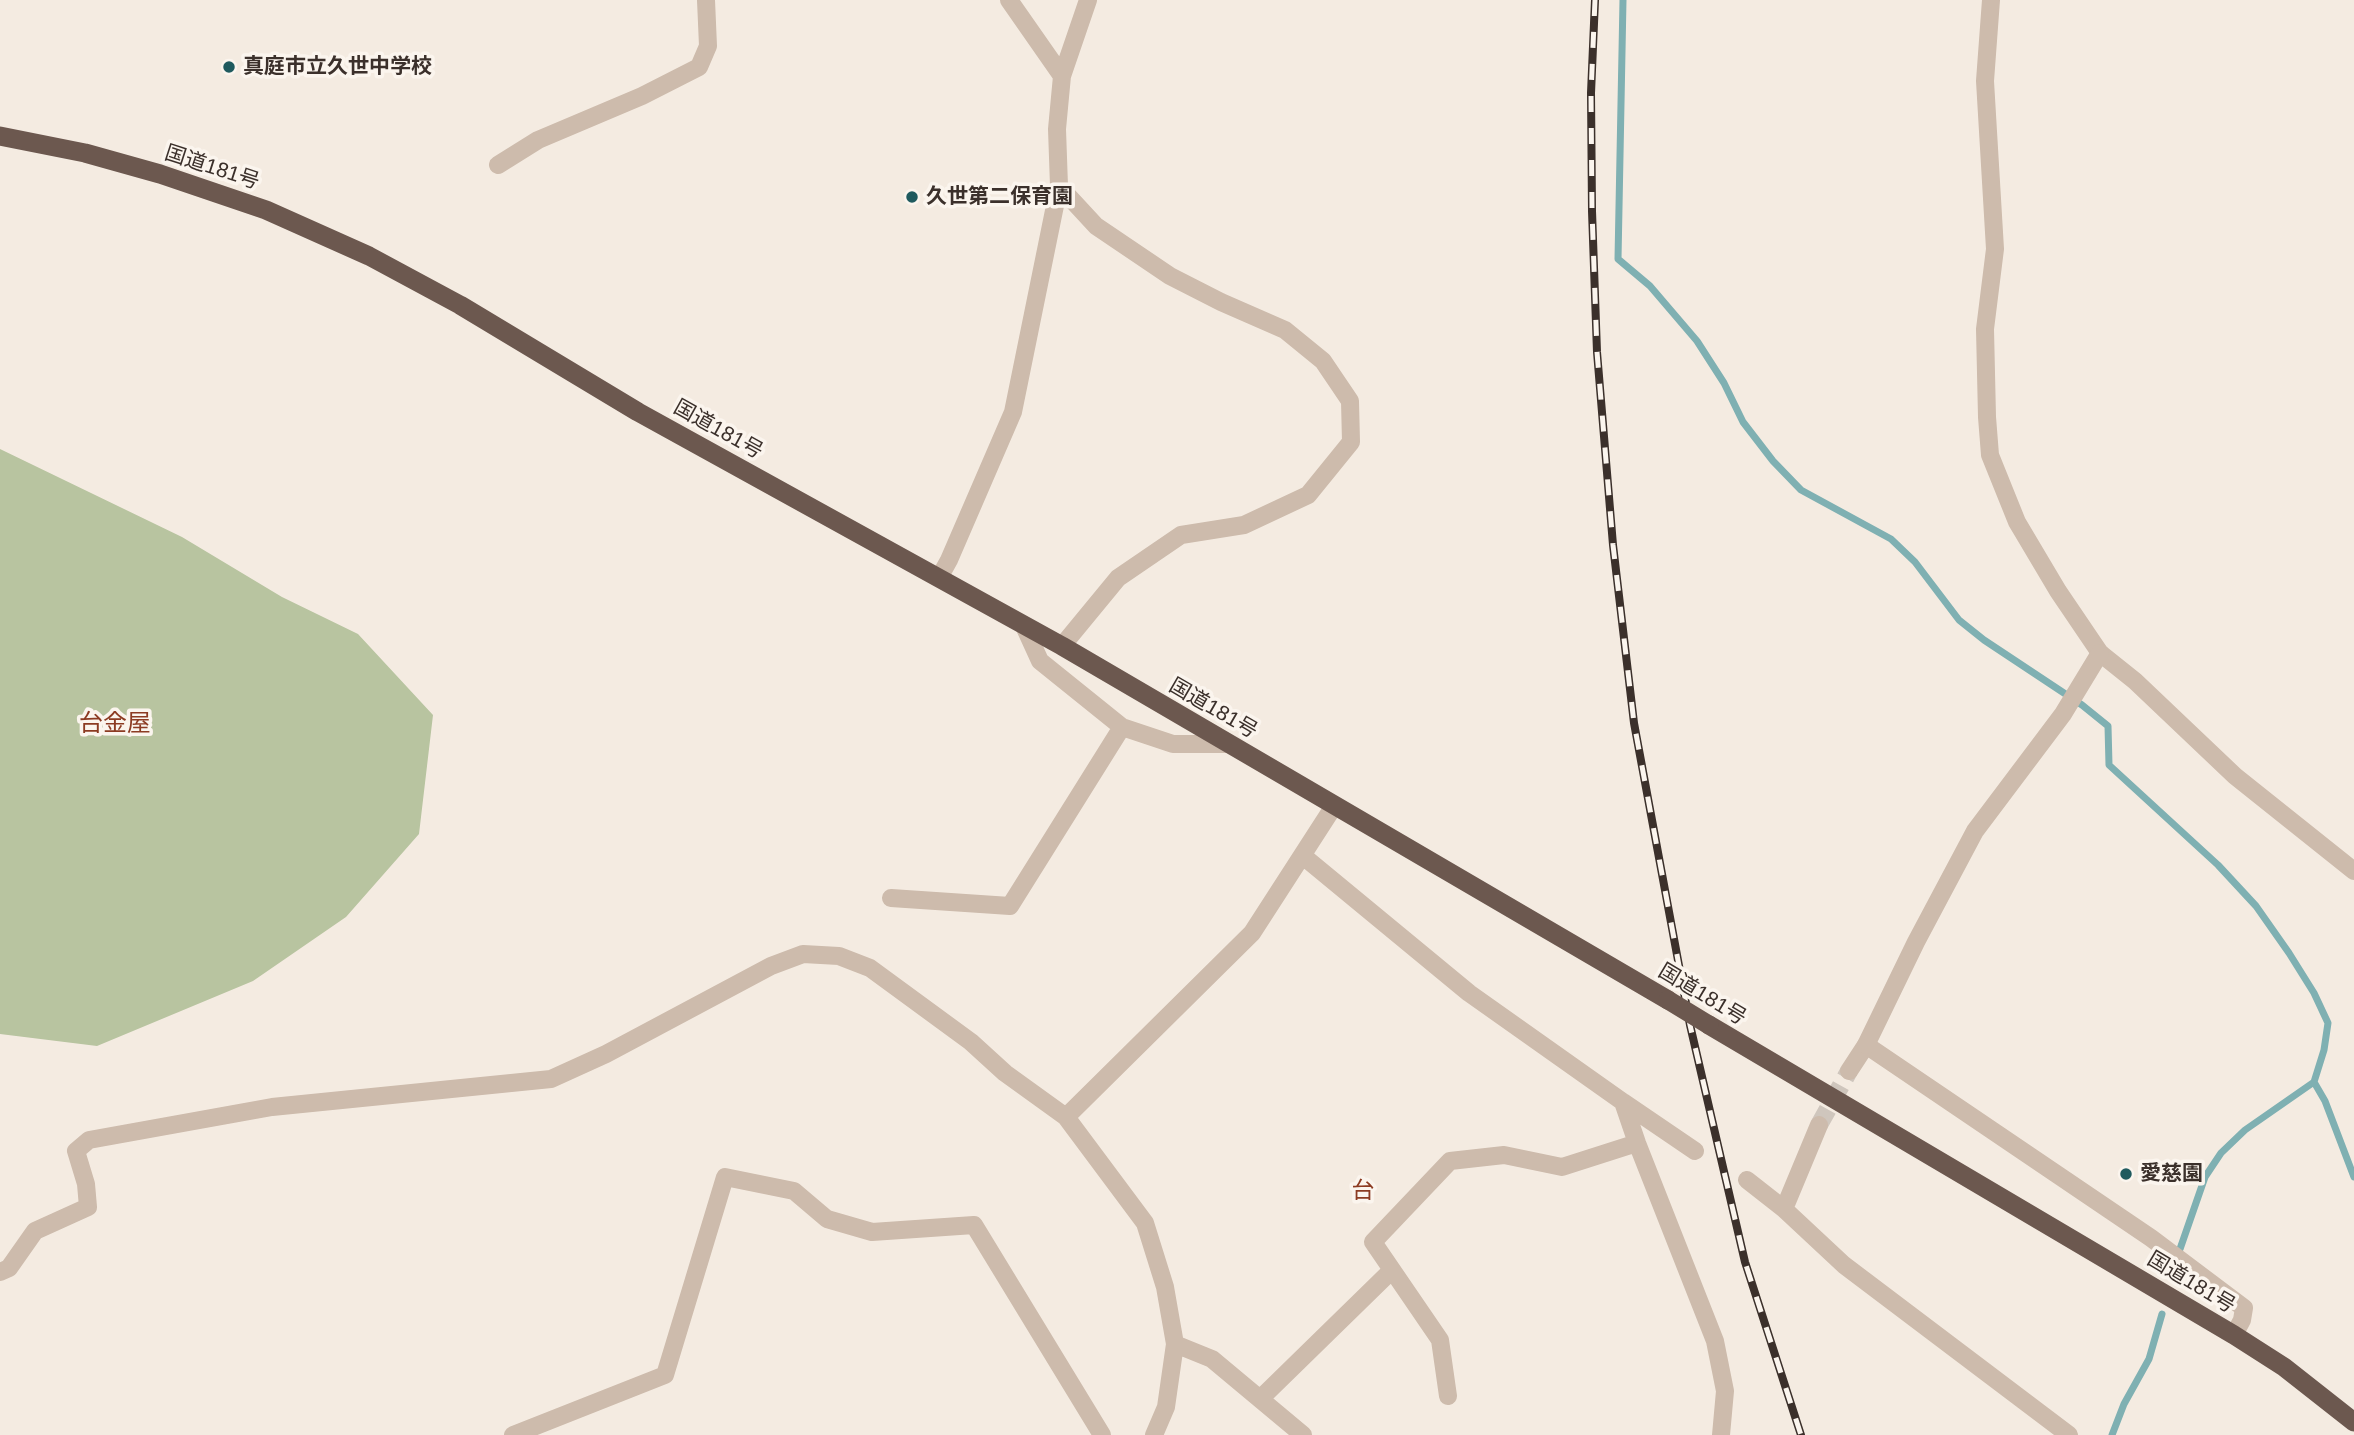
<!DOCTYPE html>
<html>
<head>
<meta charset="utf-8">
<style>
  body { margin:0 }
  canvas { display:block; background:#f4ebe1 }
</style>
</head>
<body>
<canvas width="2354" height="1435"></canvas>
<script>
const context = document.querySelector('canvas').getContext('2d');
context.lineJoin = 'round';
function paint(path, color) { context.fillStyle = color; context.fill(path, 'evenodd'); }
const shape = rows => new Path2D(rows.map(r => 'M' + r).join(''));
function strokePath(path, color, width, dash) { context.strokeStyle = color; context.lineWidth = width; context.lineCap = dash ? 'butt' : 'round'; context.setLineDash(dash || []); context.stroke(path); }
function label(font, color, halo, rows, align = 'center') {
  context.font = font + ' Arial,"Noto Sans JP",sans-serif'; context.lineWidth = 7; context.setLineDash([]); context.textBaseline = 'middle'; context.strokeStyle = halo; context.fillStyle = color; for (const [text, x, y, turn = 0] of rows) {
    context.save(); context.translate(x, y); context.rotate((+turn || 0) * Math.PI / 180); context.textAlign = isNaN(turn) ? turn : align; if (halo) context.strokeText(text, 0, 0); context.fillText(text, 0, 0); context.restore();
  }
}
paint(shape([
  [0,449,182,537,282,597,358,634,433,715,419,834,346,917,253,981,97,1046,0,1034]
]), '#b8c4a0');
strokePath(shape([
  [1623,0,1618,259,1650,286,1697,341,1724,383,1743,422,1773,461,1801,490,1891,539,1915,562,1959,620,1984,640,2082,705,2108,726,2109,765,2218,865,2256,906,2289,953,2314,993,2328,1023,2324,1050,2314,1082,2245,1130,2221,1153,2205,1177,2180,1249],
  [2314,1082,2325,1101,2354,1177],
  [2112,1435,2124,1404,2149,1359,2162,1314]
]), '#7fb0b2', 7);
strokePath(shape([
  [1819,1125,1849,1071]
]), '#cfc6bd', 18, [18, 9]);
strokePath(shape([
  [1009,0,1062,76],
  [1991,0,1985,81,1995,249,1985,329,1987,417,1990,455,2017,522,2058,591,2100,653,2135,681,2235,776,2354,871],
  [498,165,538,140,642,96,699,67,708,46,706,0],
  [1059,186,1096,226,1170,276,1221,302,1285,330,1323,361,1350,401,1351,442,1308,495,1244,525,1181,535,1118,578,1062,646],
  [939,578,949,560,1013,412,1059,186,1057,129,1062,76,1088,0],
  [1024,626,1040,661,1122,727,1173,744,1228,744],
  [1303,856,1469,993,1623,1102,1637,1143,1715,1341,1725,1391,1721,1435],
  [891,898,1010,906,1122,727],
  [1849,1071,1866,1045,2151,1238,2244,1308,2242,1320,2234,1335],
  [1623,1102,1695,1151],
  [1066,1117,1252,933,1334,806],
  [1819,1125,1784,1209,1844,1265,2069,1435],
  [1747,1180,1784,1209],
  [0,1272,9,1268,35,1231,88,1207,86,1184,76,1151,89,1140,272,1107,551,1079,606,1054,771,966,803,954,839,956,870,968,971,1042,1005,1073,1066,1117,1145,1223,1165,1287,1175,1344,1166,1407,1154,1435],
  [1175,1344,1212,1359,1303,1435],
  [1448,1396,1440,1340,1373,1242,1450,1161,1504,1155,1562,1167,1637,1143],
  [1260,1399,1391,1271],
  [513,1435,665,1375,725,1177,794,1191,827,1219,872,1232,974,1225,1102,1435]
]), '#cdbbac', 18);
strokePath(shape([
  [1866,1045,1916,942,1975,831,2063,714,2100,653]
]), '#cdbbac', 18);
strokePath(shape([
  [0,136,85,153,160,174,266,210,369,256,460,305,638,412,1062,646,1668,1000],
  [1709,1025,2234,1335,2284,1367,2354,1422]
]), '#6c584f', 19);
const rail = shape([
  [1595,0,1591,93,1592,211,1597,352,1613,545,1634,723,1690,1025,1745,1262,1801,1435]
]);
strokePath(rail, '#3b302b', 8);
strokePath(rail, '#fbf5ee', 5, [16]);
strokePath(shape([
  [1668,1000,1709,1025]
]), '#6c584f', 19);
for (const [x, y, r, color] of [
  [229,67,7,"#1f5a5e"],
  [912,197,7,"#1f5a5e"],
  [2126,1174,7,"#1f5a5e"]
]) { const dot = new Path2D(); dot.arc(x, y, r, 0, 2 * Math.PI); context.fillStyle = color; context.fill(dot); strokePath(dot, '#fbf5ee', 2.5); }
label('bold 21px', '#3b302b', '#fbf5ee', [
  ["真庭市立久世中学校",243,67],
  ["久世第二保育園",926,197],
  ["愛慈園",2140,1174]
], 'left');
label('21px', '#3b302b', '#fbf5ee', [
  ["国道181号",212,168,18],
  ["国道181号",718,430,29],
  ["国道181号",1213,709,30],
  ["国道181号",1702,995,31],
  ["国道181号",2191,1283,31]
]);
label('23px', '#8c3b22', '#fbf5ee', [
  ["台",1363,1192]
]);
label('24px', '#8c3b22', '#fbf5ee', [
  ["台金屋",115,724]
]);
</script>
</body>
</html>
